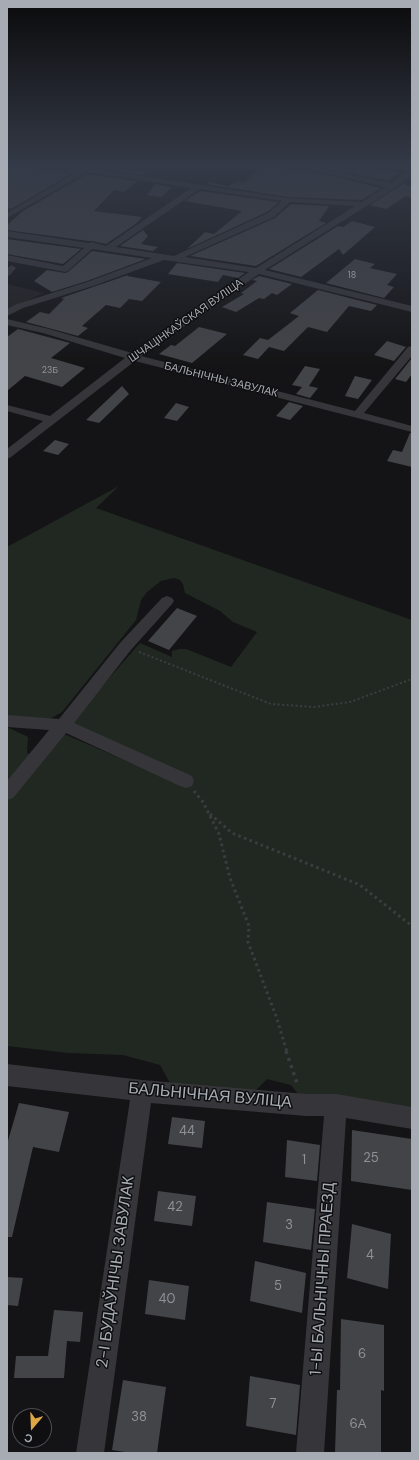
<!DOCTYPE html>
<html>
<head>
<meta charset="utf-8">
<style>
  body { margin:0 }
  #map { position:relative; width:419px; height:1460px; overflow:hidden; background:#141416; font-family:"DM Sans",sans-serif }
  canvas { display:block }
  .frame { position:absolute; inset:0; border:8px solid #a7acb4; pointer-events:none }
  .north { position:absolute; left:12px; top:1408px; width:40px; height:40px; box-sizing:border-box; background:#0f0f11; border:1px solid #4c4e52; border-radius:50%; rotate:199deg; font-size:11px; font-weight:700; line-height:16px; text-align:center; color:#a7acb4 }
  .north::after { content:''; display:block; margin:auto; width:14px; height:18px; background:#dda745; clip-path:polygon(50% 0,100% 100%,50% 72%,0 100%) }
</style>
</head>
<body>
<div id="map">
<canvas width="419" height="1460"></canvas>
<div class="frame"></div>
<div class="north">С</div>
</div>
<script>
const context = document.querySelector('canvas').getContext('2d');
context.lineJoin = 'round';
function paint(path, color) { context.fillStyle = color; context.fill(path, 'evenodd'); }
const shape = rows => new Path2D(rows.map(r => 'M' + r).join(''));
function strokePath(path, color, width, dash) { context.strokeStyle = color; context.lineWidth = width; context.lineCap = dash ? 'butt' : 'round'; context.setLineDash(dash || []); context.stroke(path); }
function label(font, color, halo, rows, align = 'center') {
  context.font = font + ' "DM Sans",sans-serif'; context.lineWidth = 3; context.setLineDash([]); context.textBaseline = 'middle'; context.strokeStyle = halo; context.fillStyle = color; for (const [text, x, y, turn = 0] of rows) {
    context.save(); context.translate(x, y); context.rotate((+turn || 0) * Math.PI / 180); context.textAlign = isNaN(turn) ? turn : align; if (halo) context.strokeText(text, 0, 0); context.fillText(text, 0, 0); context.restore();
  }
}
paint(shape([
  [7,284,44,293,7,310]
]), '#202022');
paint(shape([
  [119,486,96,508,412,620,412,1108,299,1095,291,1085,267,1079,253,1093,170,1083,160,1065,123,1055,69,1053,7,1046,7,727,28,737,27,753,40,758,64,734,184,786,69,724,140,643,172,657,172,651,179,649,186,649,231,667,257,632,233,622,220,611,185,593,183,584,180,580,174,578,161,581,147,592,141,600,136,620,62,712,48,720,7,717,7,547]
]), '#212821');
paint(shape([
  [7,165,26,166,71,174,11,209,7,208],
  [262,165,324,174,381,188,362,200,288,197,206,184,209,182,228,186,238,181,244,183],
  [309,165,318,165,355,171,363,166,400,173,389,180,391,181],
  [107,166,126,170,148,172,144,175,98,168,103,169],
  [87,174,137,181,124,192,114,190,94,211,142,217,137,223,106,244,92,241,89,241,7,230,7,225,23,211],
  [155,184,172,187,161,197,147,195],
  [403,184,412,186,412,198,406,196,386,209,370,205],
  [200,191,279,202,267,212,187,249,205,232,214,234,242,211,185,201],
  [291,204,329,206,319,221,326,223,256,266,190,256,275,218],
  [352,221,375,227,343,255,339,249,301,277,269,269,338,226,343,227],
  [143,230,148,236,141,244,158,247,153,251,120,246],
  [7,239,81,249,63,264,7,254],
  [92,251,146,259,87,281,52,292,34,281,47,270,65,273,68,272],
  [355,259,375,264,370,268,397,274,387,285,394,287,384,298,326,283],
  [177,263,245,273,238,278,223,275,218,282,168,274],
  [128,275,127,276,161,282,142,301,129,299,120,308,106,305,82,326,88,328,78,336,26,322,40,312,49,314,64,299,61,298],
  [259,276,292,284,277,295,272,293,264,299,259,298,236,312,222,307,244,294,241,293,257,281,252,280],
  [318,290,377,305,371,311,349,306,327,332,308,327,284,351,269,347,258,359,243,355,260,338,268,340,299,316,290,313],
  [199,327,227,334,192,363,159,354,171,345,175,346],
  [18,329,70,343,51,358,85,368,62,387,25,376,7,391,7,337],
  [387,341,406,347,394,361,374,355],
  [412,358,412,374,406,382,395,379],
  [305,366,320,369,309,386,318,388,310,398,296,394,302,387,292,385],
  [355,376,372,380,358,399,345,396],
  [122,386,129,394,99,423,86,420],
  [289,402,303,406,290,420,276,416],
  [176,403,189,407,177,421,164,418],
  [410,433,412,433,412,467,387,461,393,450,402,452],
  [55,440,69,444,58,455,43,451],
  [177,608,197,616,169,650,148,641],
  [19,1103,69,1112,59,1152,33,1147,12,1237,7,1237,7,1144],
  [172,1117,205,1121,202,1148,168,1144],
  [352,1130,412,1139,412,1190,351,1181],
  [287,1140,320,1145,317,1181,285,1177],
  [158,1191,196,1196,192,1226,154,1221],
  [267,1202,315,1209,311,1250,263,1242],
  [352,1224,391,1234,388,1289,347,1278],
  [255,1261,306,1273,302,1313,250,1301],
  [7,1277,23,1278,18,1306,7,1305],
  [149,1280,189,1286,185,1320,145,1314],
  [54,1310,83,1312,80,1342,67,1341,64,1378,14,1378,16,1356,48,1356],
  [341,1319,384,1325,384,1391,381,1390,381,1453,335,1453,337,1390,340,1390],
  [250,1376,300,1385,296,1435,246,1426],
  [123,1380,166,1387,157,1453,131,1453,112,1450]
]), '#434448');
strokePath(shape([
  [139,652,271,704,314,707,350,702,412,679]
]), '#3c3d41', 2, [2, 2.5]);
strokePath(shape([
  [194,791,203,802,219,834,230,878,249,926,248,942,276,1016,287,1052],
  [210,814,232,833,360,885,412,926]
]), '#3c3d41', 3, [2.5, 3.5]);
strokePath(shape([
  [286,1051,298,1086]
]), '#3c3d41', 3.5, [3, 4.5]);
paint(shape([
  [33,165,51,165,82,170,90,165,99,165,94,169,288,198,362,202,385,187,324,173,286,167,282,165,300,165,324,169,391,183,408,170,389,167,388,165,412,167,412,175,395,188,265,270,412,306,412,312,259,274,141,356,355,411,408,347,412,346,412,356,364,413,412,426,412,432,135,361,11,457,7,459,7,449,43,421,7,411,7,405,50,416,125,358,43,333,7,325,7,319,49,329,132,353,249,272,164,260,93,286,23,308,7,316,7,309,17,304,87,282,152,258,92,249,68,271,65,272,7,261,7,255,63,266,84,248,7,237,7,231,89,243,92,242,106,246,191,188,87,172,7,218,7,213,75,173,37,167,33,165],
  [200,189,282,201,268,213,174,256,116,247,200,189],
  [290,202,355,206,256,268,185,257,274,217,290,202],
  [12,265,16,268,10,275,7,276,7,268,12,265],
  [167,596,172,598,174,601,172,604,130,651,74,723,192,776,194,781,192,786,186,788,180,786,66,733,13,798,7,800,7,781,49,730,7,727,7,715,59,719,120,643,162,598,167,596],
  [7,1064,142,1080,306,1094,336,1094,412,1107,412,1129,346,1118,324,1453,296,1453,324,1116,306,1116,151,1103,104,1453,76,1453,130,1100,7,1086,7,1064]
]), '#36363a');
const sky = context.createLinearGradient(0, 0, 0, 369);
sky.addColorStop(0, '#0b0b0c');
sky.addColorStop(0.45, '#343a47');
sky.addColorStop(1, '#343a4700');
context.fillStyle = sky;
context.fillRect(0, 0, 419, 369);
label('9px', '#8e9299', null, [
  ["18",352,276],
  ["23Б",50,371]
]);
label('11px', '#a7acb4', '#0f0f11', [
  ["ШЧАЦІНКАЎСКАЯ ВУЛІЦА",186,321,-35],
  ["БАЛЬНІЧНЫ ЗАВУЛАК",221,380,14]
]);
label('13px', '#8e9299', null, [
  ["44",187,1132],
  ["25",371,1159],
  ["1",304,1161],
  ["42",175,1208],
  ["3",289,1226],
  ["4",370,1256],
  ["5",278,1287],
  ["40",167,1300],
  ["6",362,1355],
  ["7",273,1405],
  ["38",139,1418],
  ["6А",358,1425]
]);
label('16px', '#a7acb4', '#0f0f11', [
  ["БАЛЬНІЧНАЯ ВУЛІЦА",210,1096,5],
  ["2-І БУДАЎНІЧЫ ЗАВУЛАК",116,1272,-82],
  ["1-Ы БАЛЬНІЧНЫ ПРАЕЗД",323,1279,-86]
]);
</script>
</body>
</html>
